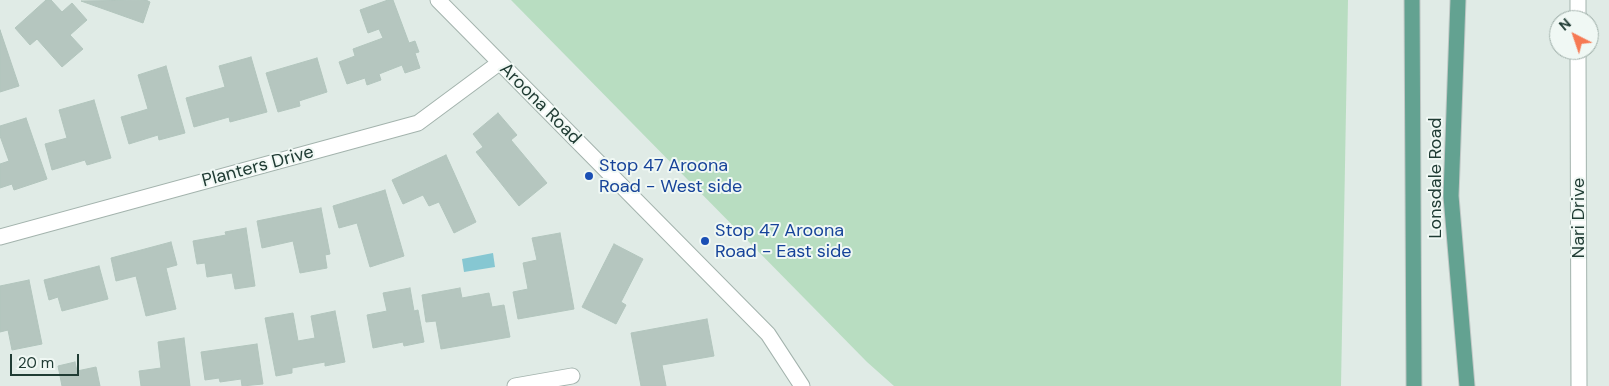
<!DOCTYPE html>
<html>
<head>
<meta charset="utf-8">
<style>
  body { margin:0 }
  #map { position:relative; width:1609px; height:386px; overflow:hidden; background:#e0ebe6; font-family:"DM Sans",sans-serif }
  canvas { display:block }
  .north { position:absolute; left:1549px; top:10px; width:50px; height:50px; box-sizing:border-box; background:#f0f8f4; border:1px solid #9dada7; border-radius:50%; rotate:319deg; font-size:14px; font-weight:700; line-height:20px; text-align:center; color:#203c34 }
  .north::after { content:''; display:block; margin:auto; width:18px; height:22px; background:#f67953; clip-path:polygon(50% 0,100% 100%,50% 72%,0 100%) }
  .scale { position:absolute; left:10px; top:354px; width:69px; height:22px; box-sizing:border-box; border:2px solid #203c34; border-top:0; padding-left:6px; font-size:15px; line-height:18px; white-space:nowrap; color:#203c34; -webkit-text-stroke:4px #f0f8f4; paint-order:stroke }
</style>
</head>
<body>
<div id="map">
<canvas width="1609" height="386"></canvas>
<div class="north">N</div>
<div class="scale">20 m</div>
</div>
<script>
const context = document.querySelector('canvas').getContext('2d');
context.lineJoin = 'round';
function paint(path, color) { context.fillStyle = color; context.fill(path, 'evenodd'); }
const shape = rows => new Path2D(rows.map(r => 'M' + r).join(''));
function strokePath(path, color, width, dash) { context.strokeStyle = color; context.lineWidth = width; context.lineCap = dash ? 'butt' : 'round'; context.setLineDash(dash || []); context.stroke(path); }
function label(font, color, halo, rows, align = 'center') {
  context.font = font + ' "DM Sans",sans-serif'; context.lineWidth = 4; context.setLineDash([]); context.textBaseline = 'middle'; context.strokeStyle = halo; context.fillStyle = color; for (const [text, x, y, turn = 0] of rows) {
    context.save(); context.translate(x, y); context.rotate((+turn || 0) * Math.PI / 180); context.textAlign = isNaN(turn) ? turn : align; if (halo) context.strokeText(text, 0, 0); context.fillText(text, 0, 0); context.restore();
  }
}
paint(shape([
  [511,0,1348,0,1341,386,894,386,867,362]
]), '#b8ddc1');
paint(shape([
  [493,253,495,267,464,272,462,259]
]), '#86c7d2');
const building = shape([
  [46,0,51,0,62,12,72,3,87,20,70,35,83,49,62,67,37,39,30,45,15,28,46,0],
  [146,0,150,2,143,23,81,1,146,0],
  [388,0,393,0,409,43,415,41,419,52,415,53,420,68,405,73,402,65,379,74,381,80,367,85,365,78,347,84,339,62,355,56,353,49,383,38,379,29,368,33,360,10,388,0],
  [0,30,19,86,0,92,0,30],
  [251,57,267,112,230,122,229,117,194,127,186,98,225,87,219,66,251,57],
  [317,58,327,92,299,101,300,106,278,112,266,73,317,58],
  [166,66,185,133,159,140,158,135,129,144,121,117,148,109,138,75,166,66],
  [94,100,111,158,87,165,85,160,52,170,45,144,67,138,59,110,94,100],
  [498,113,517,135,511,140,547,183,519,206,476,152,483,147,473,134,498,113],
  [26,118,47,179,14,190,12,184,0,188,0,164,9,161,0,136,0,126,26,118],
  [446,155,476,222,454,233,439,202,429,206,423,195,403,204,392,180,446,155],
  [385,190,404,256,370,267,357,223,339,228,333,206,385,190],
  [321,208,330,254,325,255,327,268,300,273,293,241,262,248,257,221,321,208],
  [246,228,255,286,235,289,232,273,207,277,205,263,197,264,193,241,226,235,225,232,246,228],
  [560,233,574,309,518,319,513,292,528,289,523,263,537,260,532,238,560,233],
  [171,242,177,265,166,268,176,309,146,316,136,276,116,281,111,258,171,242],
  [614,244,643,259,621,302,626,305,616,324,582,307,614,244],
  [99,266,108,299,62,311,58,297,49,300,44,280,99,266],
  [29,280,42,344,12,350,8,330,0,332,0,286,29,280],
  [410,288,414,311,418,310,424,342,404,346,403,342,373,348,367,315,387,311,383,293,410,288],
  [460,288,462,298,489,293,492,307,504,305,510,337,441,349,436,321,426,322,422,295,460,288],
  [335,311,345,362,325,366,325,362,292,368,292,373,276,376,265,318,293,313,298,341,315,338,311,316,335,311],
  [707,319,714,356,662,365,666,386,641,386,631,333,707,319],
  [184,338,190,386,141,386,139,371,161,368,158,342,184,338],
  [257,344,263,384,242,386,241,379,220,382,219,378,205,380,201,352,257,344],
  [75,362,77,371,96,367,100,386,62,386,58,366,75,362]
]);
paint(building, '#b5c6bf');
strokePath(building, '#b2c5bd', 1);
const minor = shape([
  [438,0,768,334,802,386],
  [1578,0,1578,20],
  [1578,50,1579,386],
  [0,237,418,123,499,63],
  [515,386,572,376]
]);
const major = shape([
  [1412,0,1414,386],
  [1458,0,1451,196,1467,386]
]);
strokePath(minor, '#a3b3ad', 17);
strokePath(major, '#c1c8c6', 17);
strokePath(minor, '#fff', 15);
strokePath(major, '#63a291', 15);
for (const [x, y, r, color] of [
  [589,176,5,"#1a4fb4"],
  [705,241,5,"#1a4fb4"]
]) { const dot = new Path2D(); dot.arc(x, y, r, 0, 2 * Math.PI); context.fillStyle = color; context.fill(dot); strokePath(dot, '#f0f8f4', 2); }
label('18px', '#203c34', '#f0f8f4', [
  ["Aroona Road",540,104,45],
  ["Planters Drive",258,167,-15],
  ["Lonsdale Road",1436,178,-90],
  ["Nari Drive",1579,218,-90]
]);
label('18px', '#164399', '#f0f8f4', [
  ["Stop 47 Aroona",599,166],
  ["Road - West side",599,187],
  ["Stop 47 Aroona",715,231],
  ["Road - East side",715,252]
], 'left');
</script>
</body>
</html>
